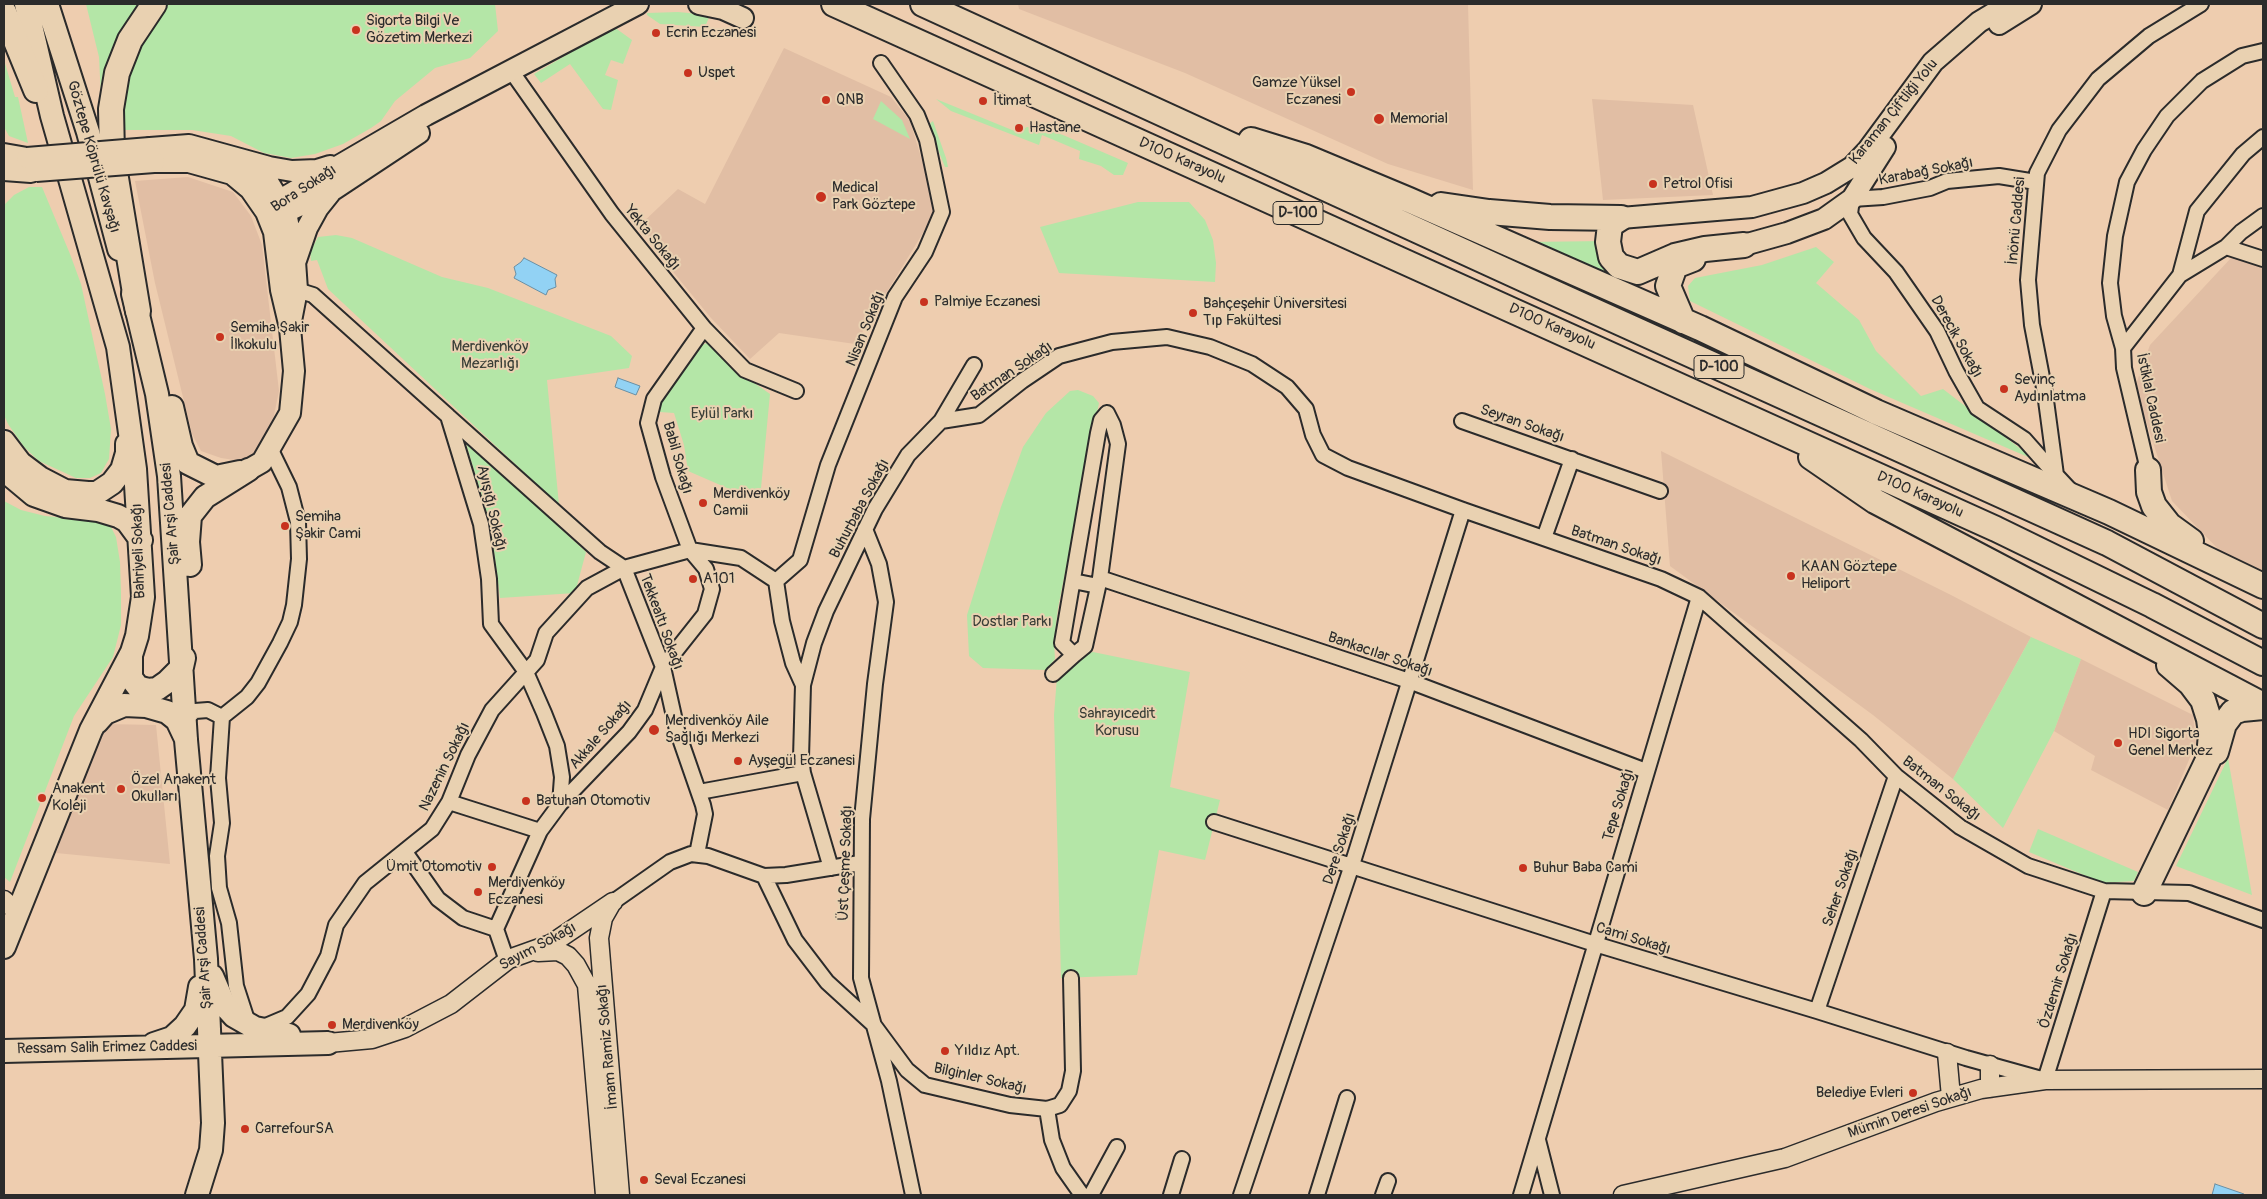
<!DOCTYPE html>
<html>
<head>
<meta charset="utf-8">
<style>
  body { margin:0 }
  #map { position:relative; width:2267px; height:1199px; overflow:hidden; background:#eecdaf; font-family:Pangolin,sans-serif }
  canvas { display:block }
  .frame { position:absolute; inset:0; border:5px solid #2b2b2b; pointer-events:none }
</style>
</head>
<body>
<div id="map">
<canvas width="2267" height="1199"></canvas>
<div class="frame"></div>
</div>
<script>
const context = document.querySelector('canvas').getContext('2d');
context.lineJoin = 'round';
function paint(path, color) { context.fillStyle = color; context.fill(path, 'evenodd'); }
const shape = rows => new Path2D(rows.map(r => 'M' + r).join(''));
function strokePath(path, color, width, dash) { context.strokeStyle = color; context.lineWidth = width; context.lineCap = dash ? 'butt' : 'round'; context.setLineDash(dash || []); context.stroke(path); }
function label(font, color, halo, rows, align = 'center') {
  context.font = font + ' Pangolin,sans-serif'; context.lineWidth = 4; context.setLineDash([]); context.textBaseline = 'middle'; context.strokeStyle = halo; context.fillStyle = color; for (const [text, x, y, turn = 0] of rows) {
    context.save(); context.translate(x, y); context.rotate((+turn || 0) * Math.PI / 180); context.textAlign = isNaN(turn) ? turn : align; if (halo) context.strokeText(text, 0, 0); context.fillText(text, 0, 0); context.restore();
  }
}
paint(shape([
  [1018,4,1468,4,1473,190,1388,164,1185,73,1019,9],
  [784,48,891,97,910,121,937,210,855,344,779,333,750,359,711,318,674,273,640,225,678,189,705,204],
  [1592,99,1693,105,1713,195,1603,200],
  [188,177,233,192,251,216,262,245,279,391,273,420,264,441,254,454,241,461,221,458,201,451,192,434,155,283,135,181],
  [2244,244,2263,250,2263,575,2219,550,2172,501,2135,387,2150,345],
  [1661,451,1951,595,2031,637,1953,779,1873,715,1670,566],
  [2081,659,2193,715,2196,743,2168,810,2091,770,2095,756,2054,731],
  [104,724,156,725,170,864,56,853]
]), '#e1bea4');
paint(shape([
  [86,4,141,4,101,98,99,57],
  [166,4,495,4,498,31,470,58,435,68,395,101,381,121,371,128,343,144,315,154,291,158,264,153,231,136,192,130,124,130,125,90,134,53,154,18],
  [678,12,710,15,705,27,660,24,647,15,647,13],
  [614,27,632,40,623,64,611,60,605,75,618,80,611,110,603,109,570,64,541,83,534,74],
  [4,60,15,97,18,97,28,143,9,136,4,127],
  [936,99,1017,132,1027,127,1042,128,1063,135,1128,163,1123,175,1114,175,1101,166,1079,159,1080,151,1042,135,1039,145,951,111],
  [881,101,902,120,910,139,873,119],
  [933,121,946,158,948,167,945,167,928,125],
  [29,187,42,187,70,254,81,284,105,394,111,429,109,459,101,473,90,478,76,478,39,461,24,447,8,424,4,415,4,205,14,195],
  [1138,202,1189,202,1205,220,1213,240,1216,263,1215,282,1059,273,1040,227],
  [336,235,352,238,442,277,488,288,611,336,632,356,629,368,547,380,559,505,328,289,317,260,311,261,310,252,318,237],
  [1606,241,1610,274,1527,242],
  [1816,247,1834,262,1816,283,1859,320,1876,351,1921,396,1943,389,2035,460,1870,389,1690,301,1688,286,1695,278,1762,265],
  [709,342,743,375,770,394,761,488,734,491,688,471,684,445,674,413,660,412,662,393,698,347],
  [1078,390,1093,396,1099,403,1058,608,1054,642,1055,659,1046,670,983,668,969,656,967,615,1001,507,1023,447,1046,413,1070,391],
  [465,440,586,552,575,593,500,598,491,527],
  [4,501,21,510,45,516,96,521,110,525,116,537,120,562,121,593,121,625,113,657,74,716,10,882,4,877],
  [2031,637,2081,659,2054,731,2003,828,1953,779],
  [1093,652,1190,672,1170,787,1220,800,1205,860,1159,850,1137,975,1061,978,1054,715,1057,677,1082,655],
  [2228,758,2252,895,2176,866],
  [2038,829,2138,872,2134,881,2103,883,2029,852]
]), '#b4e6a7');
const water = shape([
  [524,258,557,275,555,279,556,287,548,290,546,295,514,278,516,274,514,267,521,262,524,258],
  [618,378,640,386,636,395,615,387,618,378],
  [2215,1184,2244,1194,2244,1195,2212,1195,2215,1184]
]);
paint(water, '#92d2f4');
strokePath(water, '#698fa4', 1);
const minor = shape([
  [512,72,612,214,704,328,745,370,796,391],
  [2036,182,1999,176,1947,181,1930,188,1883,197,1852,199,1850,214,1864,238,1896,272,1937,331,1956,371,1977,408,2024,439,2056,475],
  [2226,247,2263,259],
  [2180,275,2197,211,2243,154,2263,137],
  [297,290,313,295,448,416,481,524,489,579,491,624,526,672,544,713,557,746,562,777,560,804],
  [2123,348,2114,316,2110,283,2115,236,2127,182,2144,150,2167,116,2202,81,2242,56,2263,51],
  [449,417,600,552,624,568,663,667,677,730,703,805,705,814,697,854],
  [941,421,979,415,1022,381,1059,356,1112,342,1167,337,1210,347,1252,364,1287,387,1306,409,1313,435,1323,455,1348,468,1463,510,1661,579,1699,597,1861,740,1896,776,1960,827,2028,866,2104,891,2189,893,2263,920],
  [1462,421,1660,491],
  [2148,470,2124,368,2123,348,2180,275,2226,247,2241,232,2263,216],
  [2071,491,2056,475,2045,393,2032,325,2028,280,2037,173,2059,130,2098,79,2149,36,2201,4],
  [865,529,879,564,886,602,875,684,862,819,861,978,889,1081,913,1195],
  [1544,538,1572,459],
  [1100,578,1085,646,1074,655,1062,643,1098,433,1101,420,1107,413,1113,425,1118,444,1100,578,1409,681,1646,771],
  [776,581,800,560,828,465,895,297,925,252,942,212,927,140,917,115,881,63],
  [1073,581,1098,586],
  [1053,674,1074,655],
  [803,685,814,643,826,611,875,509,908,455,941,421,974,365],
  [222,717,247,697,258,683,280,643,290,622,294,605,299,559,298,522,289,487,270,448],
  [185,719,195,711,208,710,222,717,218,778,222,823,217,856,219,888,229,923,236,986,248,1023],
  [699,792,803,773],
  [449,802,540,831],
  [1214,822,1595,944,1817,1011,1966,1058,2045,1080,2104,891],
  [405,852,438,899,463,918,496,929,507,961],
  [764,876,795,940,827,982,873,1024,907,1070,925,1085,1010,1105,1047,1109,1052,1140,1063,1168,1082,1195],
  [613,902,670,862,691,854,708,856,764,876,786,875,860,863],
  [496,929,540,831,560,804,629,732,645,710,663,667,705,614,712,589,706,569,690,550,663,477,648,423,654,399,704,328],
  [1817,1011,1896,776],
  [261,1028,287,1017,308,994,328,956,336,925,365,883,432,829,449,802,468,755,492,710,537,660,546,633,587,588,624,568,690,550,741,558,776,581,782,621,793,663,803,685,801,758,803,773,831,868],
  [1047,1109,1060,1105,1069,1091,1073,1071,1071,978],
  [1538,1140,1552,1195],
  [1091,1195,1117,1147],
  [1171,1195,1182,1159],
  [1241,1195,1352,865,1463,510],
  [1317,1195,1347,1098],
  [1383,1195,1388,1181],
  [1521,1195,1699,597]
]);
const tertiary = shape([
  [4,900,18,913],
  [611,904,603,918,599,938,620,1195],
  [538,952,558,951,568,956,576,965,587,985,605,1195],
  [328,1043,372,1039,405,1028,451,1004,509,959,551,944,613,902],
  [1947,1053,1951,1097],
  [1990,1065,1990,1088],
  [1623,1195,1785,1158,1936,1102,1981,1089,2045,1080,2263,1079]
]);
const secondary = shape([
  [699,4,723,9,743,18],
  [1999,24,2031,4],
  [150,148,189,145,269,167,292,171,317,170,330,166],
  [4,154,27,158],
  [154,162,189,162,232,174,250,189,266,212,274,232,281,290,290,328,294,371,290,413,262,462,248,470],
  [247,163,268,182,286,212,295,261,297,290,291,321],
  [4,170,31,172],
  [266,212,280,200,426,115,638,4],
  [266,212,286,212,333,190,419,133],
  [1621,218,1752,207,1803,193,1826,183,1852,167,1868,150,1933,62,1979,22,2009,4],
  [1744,245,1787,233,1824,219,1852,199,1885,147],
  [296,260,307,228,318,208,330,193]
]);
const primary = shape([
  [47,4,88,132,119,249],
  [133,294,157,394,169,476,186,740,206,959,213,1123,211,1150,197,1195],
  [172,407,181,446,188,463,216,477,240,472],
  [4,442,20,463,40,478,65,491,88,493,97,493,112,483,122,470,127,453,127,444],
  [4,470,34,495,65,506,98,510,118,516,127,521,141,540],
  [190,565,188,542,190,516,205,497,248,470],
  [131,654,131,678,138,687,148,690,157,689,167,682,182,667,184,658],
  [97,722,105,713,124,705,146,706,167,712,177,720,186,739],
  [4,947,91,730,132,652,137,636,143,597,135,469,118,347,52,116,26,4],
  [212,976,225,1006,234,1016,255,1028,289,1035],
  [154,1044,172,1038,185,1026,196,1010,200,987],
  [4,1051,328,1043]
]);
const trunk = shape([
  [834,4,1996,529,2152,605,2263,663],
  [923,4,1528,281,2107,543,2263,626],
  [4,12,36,90],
  [1251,140,1306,157,1409,200,1700,328,1876,412,2109,512,2263,586],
  [1441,205,1489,212,1550,217,1621,218],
  [1621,218,1610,225,1608,242,1611,257,1619,266,1638,272,1675,256,1705,249,1744,245],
  [138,311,112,154,111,109,117,73,130,40,154,4],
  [1683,321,1668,286,1675,266,1693,259],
  [1811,457,1875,501,2263,705],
  [2148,470,2149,492,2154,506,2169,525,2191,541],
  [2216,752,2224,724,2233,712,2242,709,2263,707],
  [2144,893,2209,758,2211,733,2209,719,2203,700,2191,684,2169,665]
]);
strokePath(minor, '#2b2b2b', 18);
strokePath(tertiary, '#2b2b2b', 21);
strokePath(secondary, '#2b2b2b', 24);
strokePath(primary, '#2b2b2b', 26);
strokePath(trunk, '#2b2b2b', 28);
strokePath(minor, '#e9d1b1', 14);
strokePath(tertiary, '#e9d1b1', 18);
strokePath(secondary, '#e9d1b1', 20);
strokePath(primary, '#e9d1b1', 22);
strokePath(trunk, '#e9d1b1', 24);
const secondaryBridge = shape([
  [27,158,150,148],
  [36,171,154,162]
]);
strokePath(secondaryBridge, '#2b2b2b', 24, []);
strokePath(secondaryBridge, '#e9d1b1', 20);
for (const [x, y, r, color] of [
  [356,30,5,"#c8321e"],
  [656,33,5,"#c8321e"],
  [688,73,5,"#c8321e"],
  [1351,92,5,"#c8321e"],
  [826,100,5,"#c8321e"],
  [983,101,5,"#c8321e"],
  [1379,119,6,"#c8321e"],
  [1019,128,5,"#c8321e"],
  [1653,184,5,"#c8321e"],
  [821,197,6,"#c8321e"],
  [924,302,5,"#c8321e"],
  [1193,313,5,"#c8321e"],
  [220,337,5,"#c8321e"],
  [2004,389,5,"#c8321e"],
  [703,503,5,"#c8321e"],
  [285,526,5,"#c8321e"],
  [1791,576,5,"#c8321e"],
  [693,579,5,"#c8321e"],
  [654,730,6,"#c8321e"],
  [2118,743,5,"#c8321e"],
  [738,761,5,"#c8321e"],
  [121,789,5,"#c8321e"],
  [42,798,5,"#c8321e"],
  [526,801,5,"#c8321e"],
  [492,867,5,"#c8321e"],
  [1523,868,5,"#c8321e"],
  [478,892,5,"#c8321e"],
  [332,1025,5,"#c8321e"],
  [945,1051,5,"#c8321e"],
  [1913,1093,5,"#c8321e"],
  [245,1129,5,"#c8321e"],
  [644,1180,5,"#c8321e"]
]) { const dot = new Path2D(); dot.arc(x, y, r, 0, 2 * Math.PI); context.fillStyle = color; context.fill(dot); strokePath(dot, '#e9d1b1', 2); }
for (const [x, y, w] of [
  [1298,213,50],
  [1719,367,50]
]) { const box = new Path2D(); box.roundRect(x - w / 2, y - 11.5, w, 23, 4); context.fillStyle = '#e9d1b1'; context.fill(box); strokePath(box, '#2b2b2b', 1); }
label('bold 14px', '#2b2b2b', null, [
  ["D-100",1298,213],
  ["D-100",1719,367]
]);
label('15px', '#2b2b2b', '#e9d1b1', [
  ["Sigorta Bilgi Ve",366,21],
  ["Gözetim Merkezi",366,38],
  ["Ecrin Eczanesi",666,33],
  ["Uspet",698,73],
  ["Gamze Yüksel",1341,83,"right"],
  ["Eczanesi",1341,100,"right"],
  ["QNB",836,100],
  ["İtimat",993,101],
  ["Memorial",1390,119],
  ["Hastane",1029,128],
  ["Petrol Ofisi",1663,184],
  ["Medical",832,188],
  ["Park Göztepe",832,205],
  ["Palmiye Eczanesi",934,302],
  ["Bahçeşehir Üniversitesi",1203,304],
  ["Tıp Fakültesi",1203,321],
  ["Semiha Şakir",230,328],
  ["İlkokulu",230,345],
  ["Sevinç",2014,380],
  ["Aydınlatma",2014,397],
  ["Merdivenköy",713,494],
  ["Camii",713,511],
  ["Semiha",295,517],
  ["Şakir Cami",295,534],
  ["KAAN Göztepe",1801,567],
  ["Heliport",1801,584],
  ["A101",703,579],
  ["Merdivenköy Aile",665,721],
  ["Sağlığı Merkezi",665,738],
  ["HDI Sigorta",2128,734],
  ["Genel Merkez",2128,751],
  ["Ayşegül Eczanesi",748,761],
  ["Özel Anakent",131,780],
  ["Okulları",131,797],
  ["Anakent",52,789],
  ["Koleji",52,806],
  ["Batuhan Otomotiv",536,801],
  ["Ümit Otomotiv",482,867,"right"],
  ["Buhur Baba Cami",1533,868],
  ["Merdivenköy",488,883],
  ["Eczanesi",488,900],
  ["Merdivenköy",342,1025],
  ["Yıldız Apt.",955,1051],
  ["Belediye Evleri",1903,1093,"right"],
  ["CarrefourSA",255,1129],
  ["Seval Eczanesi",654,1180]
], 'left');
label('15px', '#2b2b2b', '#e9d1b1', [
  ["Karaman Çiftliği Yolu",1894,112,-51],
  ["Göztepe Köprülü Kavşağı",93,157,74],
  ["D100 Karayolu",1182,161,24],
  ["Karabağ Sokağı",1926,172,-11],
  ["Bora Sokağı",304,189,-33],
  ["İnönü Caddesi",2017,221,-85],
  ["Yekta Sokağı",652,238,51],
  ["D100 Karayolu",1552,327,24],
  ["Nisan Sokağı",866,329,-68],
  ["Derecik Sokağı",1956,337,61],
  ["Batman Sokağı",1012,372,-34],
  ["İstiklal Caddesi",2150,398,78],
  ["Seyran Sokağı",1522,424,19],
  ["Babil Sokağı",677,458,74],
  ["D100 Karayolu",1920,495,24],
  ["Ayışığı Sokağı",491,508,77],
  ["Buhurbaba Sokağı",860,509,-62],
  ["Şair Arşi Caddesi",171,514,-95],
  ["Batman Sokağı",1616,546,19],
  ["Bahriyeli Sokağı",139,551,-92],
  ["Tekkealtı Sokağı",661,622,70],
  ["Bankacılar Sokağı",1380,655,19],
  ["Akkale Sokağı",601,735,-49],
  ["Nazenin Sokağı",445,767,-64],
  ["Batman Sokağı",1941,789,38],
  ["Tepe Sokağı",1619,805,-73],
  ["Dere Sokağı",1340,849,-72],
  ["Üst Çeşme Sokağı",846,863,-88],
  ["Seher Sokağı",1841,888,-71],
  ["Cami Sokağı",1633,939,17],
  ["Sayım Sokağı",538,947,-28],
  ["Şair Arşi Caddesi",204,958,-94],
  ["Özdemir Sokağı",2059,981,-73],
  ["İmam Ramiz Sokağı",608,1047,-95],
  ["Ressam Salih Erimez Caddesi",107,1048,-1],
  ["Bilginler Sokağı",980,1079,13],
  ["Mümin Deresi Sokağı",1910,1113,-19]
]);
label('15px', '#393e37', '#e9d1b1', [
  ["Merdivenköy",490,347],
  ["Mezarlığı",490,364],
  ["Eylül Parkı",722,414],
  ["Dostlar Parkı",1012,622],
  ["Sahrayıcedit",1117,714],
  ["Korusu",1117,731]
]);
</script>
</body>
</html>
